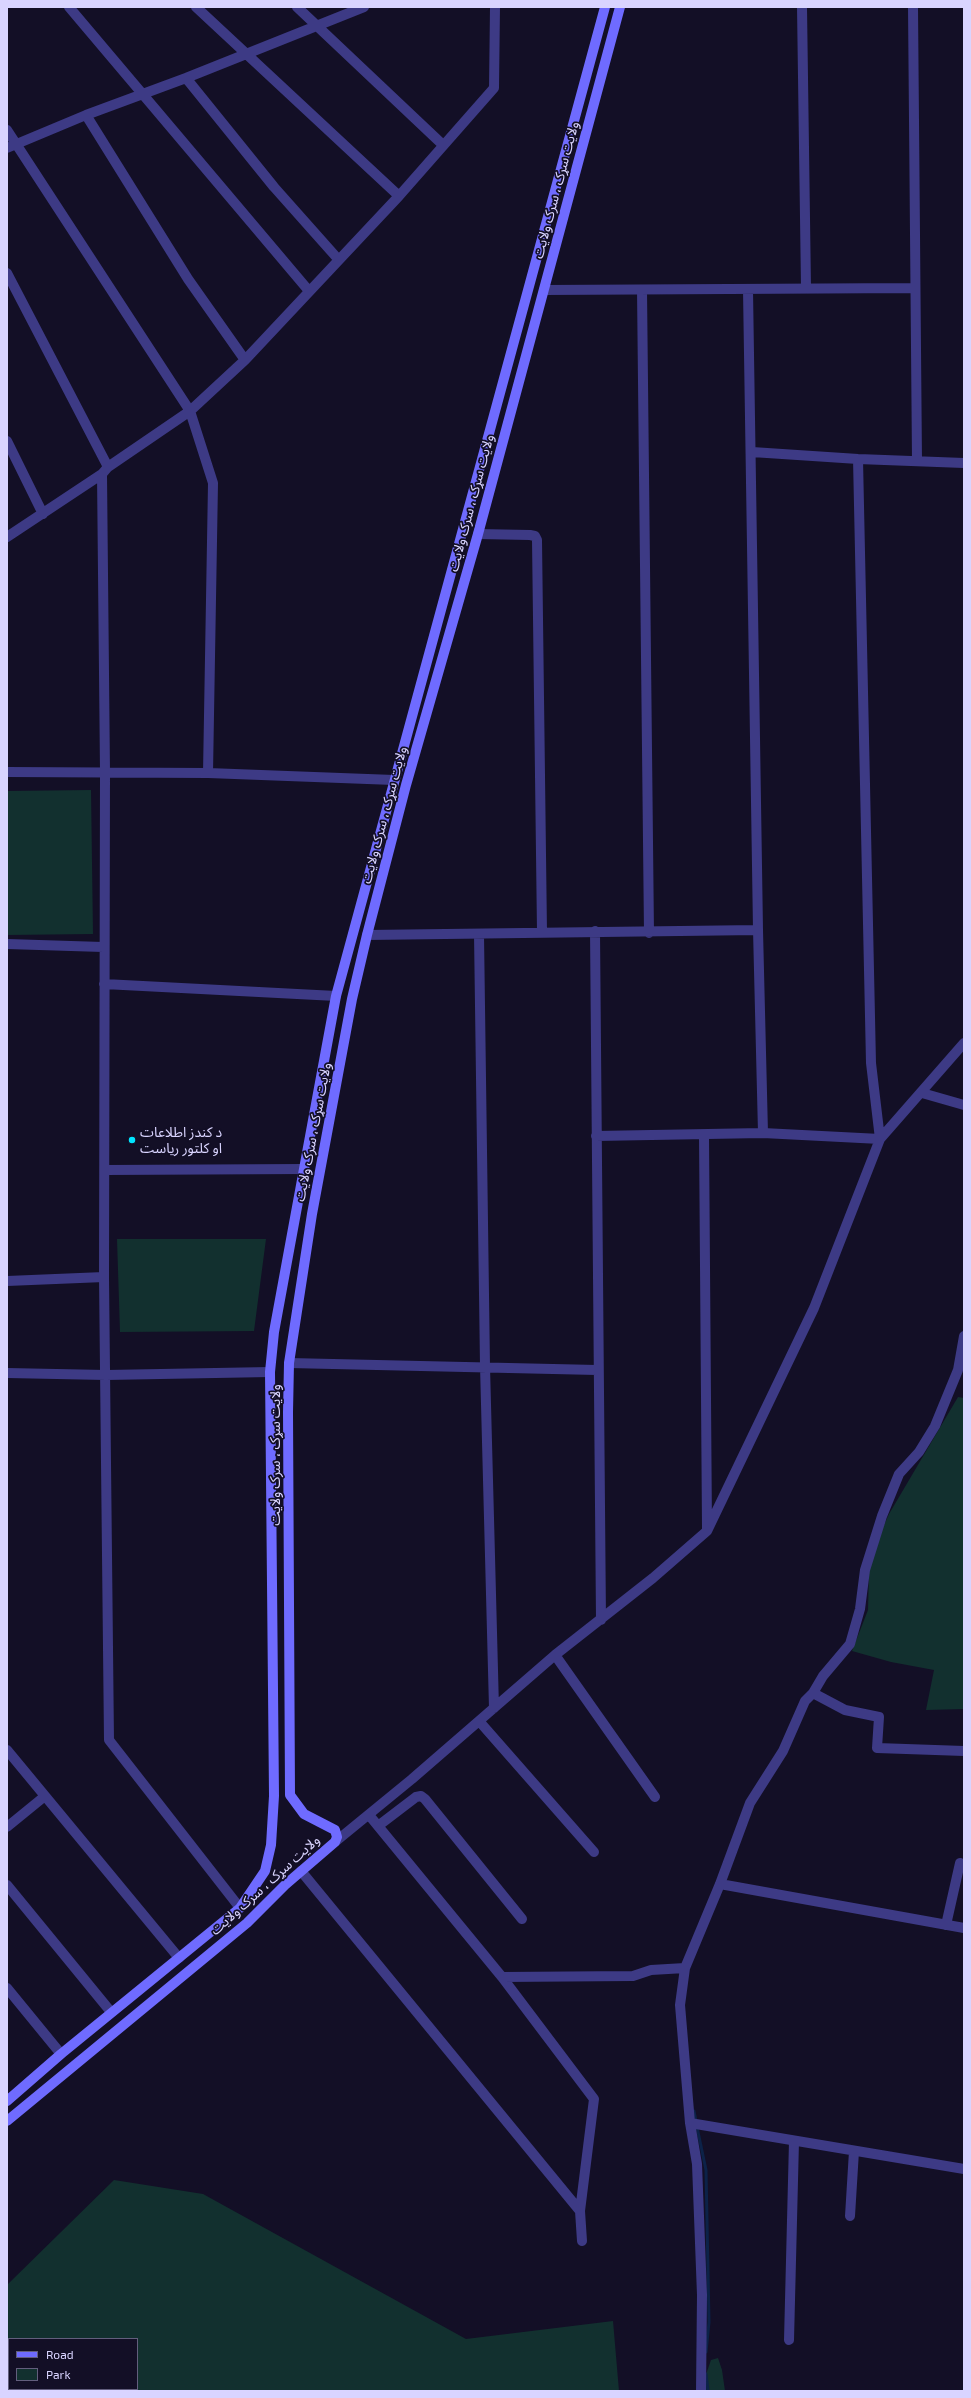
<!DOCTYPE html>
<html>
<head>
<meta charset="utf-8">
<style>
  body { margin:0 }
  #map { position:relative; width:971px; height:2398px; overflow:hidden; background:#130f26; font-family:"Exo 2",sans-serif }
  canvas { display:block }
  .frame { position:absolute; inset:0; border:8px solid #d9d4ff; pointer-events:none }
  .legend { position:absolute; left:8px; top:2338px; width:130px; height:52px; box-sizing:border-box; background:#130f26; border:1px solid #625e7d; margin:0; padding:5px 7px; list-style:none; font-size:12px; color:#d9d4ff }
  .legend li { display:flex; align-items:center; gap:8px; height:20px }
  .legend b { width:20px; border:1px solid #625e7d }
</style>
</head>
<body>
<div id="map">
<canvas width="971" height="2398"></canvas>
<div class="frame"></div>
<ul class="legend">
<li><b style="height:5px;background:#6f6bff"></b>Road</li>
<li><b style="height:11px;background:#12302f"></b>Park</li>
</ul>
</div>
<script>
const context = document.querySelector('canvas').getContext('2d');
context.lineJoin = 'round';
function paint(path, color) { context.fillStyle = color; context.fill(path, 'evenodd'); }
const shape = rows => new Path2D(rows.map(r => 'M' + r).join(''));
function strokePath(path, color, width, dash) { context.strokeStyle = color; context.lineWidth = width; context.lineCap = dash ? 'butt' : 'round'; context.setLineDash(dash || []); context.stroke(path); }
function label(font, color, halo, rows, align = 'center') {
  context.font = font + ' "Exo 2","Noto Sans Arabic",sans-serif'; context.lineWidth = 3.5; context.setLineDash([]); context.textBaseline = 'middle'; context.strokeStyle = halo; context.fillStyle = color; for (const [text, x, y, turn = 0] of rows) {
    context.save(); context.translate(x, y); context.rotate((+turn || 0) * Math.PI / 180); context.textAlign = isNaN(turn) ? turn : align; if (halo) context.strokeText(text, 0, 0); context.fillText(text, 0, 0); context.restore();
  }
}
paint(shape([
  [91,790,93,934,7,935,7,791],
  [117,1239,266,1239,254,1331,120,1332],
  [958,1397,964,1398,964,1709,926,1710,934,1670,891,1662,852,1651,868,1610,869,1569,880,1534,889,1514],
  [114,2180,203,2194,466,2339,613,2321,619,2391,7,2391,7,2285],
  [9,2339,137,2339,137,2389,9,2389],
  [718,2358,722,2370,725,2391,704,2391,703,2383,711,2360]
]), '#12302f');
strokePath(shape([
  [694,2111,696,2121],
  [697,2127,706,2170,709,2322,706,2352],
  [706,2374,708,2391]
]), '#0c2248', 3);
strokePath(shape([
  [69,7,309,291],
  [196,7,399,196],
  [297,7,443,145],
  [802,7,806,288],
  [913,7,917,461],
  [186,78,274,187,338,259],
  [86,115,188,279,245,360],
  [7,130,190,411,213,483,208,773],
  [7,148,86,115,186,78,364,7],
  [7,273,108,467],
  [544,290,914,288],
  [642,290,649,933],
  [748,290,758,930,763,1133],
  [7,441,43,514],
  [752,452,858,459,964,463],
  [102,474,105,772,104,1277,109,1740,240,1908],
  [478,534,530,535,535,536,537,540,542,932],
  [7,537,102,474,108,467,190,411,245,360,399,196,494,88,495,7],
  [7,772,208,773,394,780],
  [595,931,601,1620],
  [479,934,485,1366,494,1708],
  [367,935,758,930],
  [7,944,103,947],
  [104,984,336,996],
  [922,1093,964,1105],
  [704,1135,707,1529],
  [596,1136,763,1133,880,1139,871,1063,858,459],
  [105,1170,304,1169],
  [7,1281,104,1277],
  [289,1363,597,1370],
  [7,1373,106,1375,270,1372],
  [555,1655,655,1797],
  [813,1693,845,1710,879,1717,877,1748,964,1751],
  [479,1721,594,1852],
  [7,1750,179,1958],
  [369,1815,502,1977,594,2099,580,2211,582,2241],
  [378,1826,416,1797,421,1796,425,1799,522,1919],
  [7,1827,45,1796],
  [335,1842,412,1779,555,1655,653,1578,707,1531,814,1308,880,1139,964,1043],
  [301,1871,580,2211],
  [720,1884,964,1928],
  [7,1885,111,2012],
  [946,1925,960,1863],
  [502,1977,633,1976,651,1970,685,1968],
  [7,1988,61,2054],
  [690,2123,964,2169],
  [850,2216,854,2151],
  [789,2340,794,2141],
  [701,2391,702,2295,697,2164,690,2123,680,2005,685,1968,720,1884,750,1803,783,1751,805,1701,813,1693,823,1676,850,1644,860,1609,865,1570,882,1516,899,1474,919,1452,935,1426,958,1370,964,1336]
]), '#3d3a85', 10);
strokePath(shape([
  [7,2101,61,2054,240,1908,265,1871,271,1845,274,1796,270,1372,274,1332,304,1169,336,996,605,7],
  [7,2121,247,1923,285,1885,335,1842,337,1837,335,1830,304,1814,290,1795,288,1412,289,1363,312,1214,352,999,367,935,406,785,478,534,620,7]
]), '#6f6bff', 10);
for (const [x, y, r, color] of [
  [132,1140,4,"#00e5ff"]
]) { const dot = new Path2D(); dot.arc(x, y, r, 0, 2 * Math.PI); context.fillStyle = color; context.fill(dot); strokePath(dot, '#130f26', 1.5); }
label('14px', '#d9d4ff', '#130f26', [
  ["ولایت سړک ، سرک ولایت",556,190,-75],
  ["ولایت سړک ، سرک ولایت",471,503,-75],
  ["ولایت سړک ، سرک ولایت",384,815,-75],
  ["ولایت سړک ، سرک ولایت",313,1132,-79],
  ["ولایت سړک ، سرک ولایت",275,1455,-90],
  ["ولایت سړک ، سرک ولایت",265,1885,-42]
]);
label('14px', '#d9d4ff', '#130f26', [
  ["د کندز اطلاعات",140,1132],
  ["او کلتور ریاست",140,1148]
], 'left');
</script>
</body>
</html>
